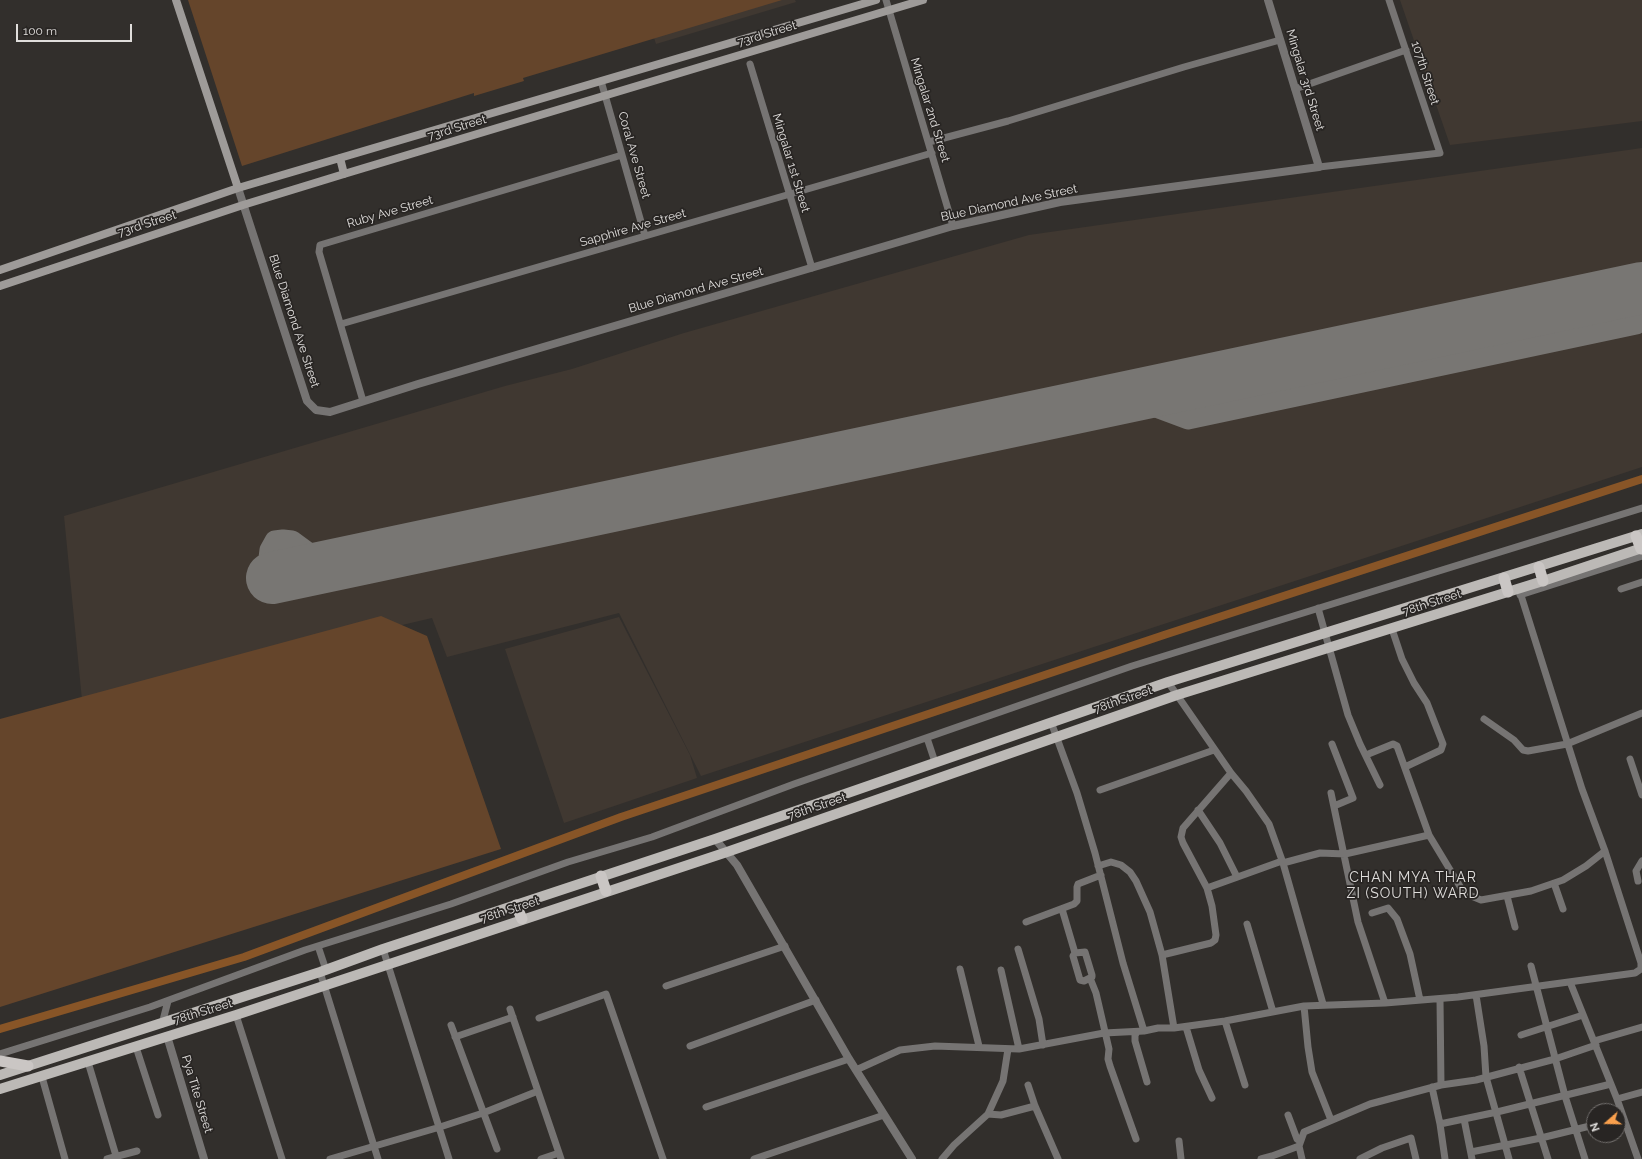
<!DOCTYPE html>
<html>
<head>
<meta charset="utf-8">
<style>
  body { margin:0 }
  #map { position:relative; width:1642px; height:1159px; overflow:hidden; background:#322f2c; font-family:Raleway,sans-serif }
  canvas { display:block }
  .north { position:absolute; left:1586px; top:1103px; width:40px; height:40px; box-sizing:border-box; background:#282523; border:1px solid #726f6d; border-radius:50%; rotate:250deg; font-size:11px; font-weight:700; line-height:16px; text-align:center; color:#e0dedc }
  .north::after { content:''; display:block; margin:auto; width:14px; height:18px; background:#f9a04d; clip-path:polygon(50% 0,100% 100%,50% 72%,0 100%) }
  .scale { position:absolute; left:16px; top:24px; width:116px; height:18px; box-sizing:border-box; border:2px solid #e0dedc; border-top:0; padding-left:5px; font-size:12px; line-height:14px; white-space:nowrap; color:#e0dedc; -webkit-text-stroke:3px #282523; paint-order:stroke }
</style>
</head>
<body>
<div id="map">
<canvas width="1642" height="1159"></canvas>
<div class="north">N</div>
<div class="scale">100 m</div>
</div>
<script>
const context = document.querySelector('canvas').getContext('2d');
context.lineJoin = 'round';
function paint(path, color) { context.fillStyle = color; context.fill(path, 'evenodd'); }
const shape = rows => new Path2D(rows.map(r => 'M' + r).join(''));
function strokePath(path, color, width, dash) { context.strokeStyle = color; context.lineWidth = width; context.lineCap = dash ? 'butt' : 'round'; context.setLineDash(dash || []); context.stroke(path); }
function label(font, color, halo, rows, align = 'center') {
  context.font = font + ' Raleway,sans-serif'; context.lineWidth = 3.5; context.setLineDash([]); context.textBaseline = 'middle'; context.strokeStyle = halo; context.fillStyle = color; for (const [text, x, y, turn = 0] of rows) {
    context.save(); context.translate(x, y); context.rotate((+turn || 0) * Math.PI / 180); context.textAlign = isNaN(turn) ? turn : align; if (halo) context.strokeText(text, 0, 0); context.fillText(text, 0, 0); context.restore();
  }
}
paint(shape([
  [642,0,795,0,796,2,656,44],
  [1400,0,1642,0,1642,121,1450,145],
  [1642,148,1642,467,701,776,619,613,447,657,432,618,82,700,64,516,505,386,572,369,684,333,1029,235],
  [619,617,690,755,697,778,564,823,505,649]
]), '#403831');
paint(shape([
  [188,0,782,0,523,78,524,81,474,96,474,93,242,166],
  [381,616,427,636,501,849,0,1007,0,719]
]), '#65452b');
strokePath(shape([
  [0,1029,244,957,621,817,1164,635,1642,479]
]), '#885527', 8);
strokePath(shape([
  [1129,397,1188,419,1636,324,1642,317],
  [272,578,269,558,270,550,275,541,283,540,292,541,326,566]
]), '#787673', 21);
strokePath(shape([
  [272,578,1642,288]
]), '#787673', 52);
strokePath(shape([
  [886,0,953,226],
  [750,64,812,268],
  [601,81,645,236],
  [1295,89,1406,50],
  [929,142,1008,121,1184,67,1280,40],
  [1319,167,1440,153,1389,0],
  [341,324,932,153],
  [363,401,319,252,320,245,622,155],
  [1621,589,1642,582],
  [1520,595,1642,556],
  [1318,608,1348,715,1360,744,1380,785],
  [1392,629,1402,659,1414,683,1427,703,1443,744,1441,750,1405,767],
  [1168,682,1231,773,1246,791,1269,824,1283,863,1323,1004],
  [1484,719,1514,740,1523,750,1528,751,1567,744,1642,713],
  [1051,722,1077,793,1095,853,1123,963,1144,1031],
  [927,738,935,762],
  [1332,744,1353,798,1334,806],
  [1366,755,1393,744,1397,746,1429,835,1461,888,1469,895,1481,900,1531,891,1563,880,1586,866,1605,851],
  [1630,759,1642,795],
  [1100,790,1214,750],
  [1331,793,1358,922,1385,1003],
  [1198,810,1220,843,1237,877],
  [1283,863,1320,853,1345,854,1429,835],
  [1098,866,1111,862,1121,865,1130,872,1136,881,1150,912,1162,955],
  [1638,881,1636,871,1642,861],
  [1554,883,1563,909],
  [1207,888,1282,861],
  [1507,896,1515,927],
  [1062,909,1075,953,1073,956,1080,980,1084,981,1092,977,1092,975,1085,952,1075,953],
  [1372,913,1388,908,1397,919,1410,954,1420,1000],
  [1026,922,1074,904,1077,901,1077,887,1078,884,1101,875],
  [1247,924,1273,1012],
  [318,946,326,970],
  [383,949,449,1159],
  [1018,949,1039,1019,1043,1045],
  [1531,966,1565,1096,1585,1159],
  [960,969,979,1046],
  [1001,970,1019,1049],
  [320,972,378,1159],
  [1090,978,1096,993,1109,1049,1108,1059,1110,1066,1136,1139],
  [1570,982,1617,1099,1638,1159],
  [666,986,785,946],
  [1476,995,1484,1046,1486,1077,1509,1159],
  [1440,999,1441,1085],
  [1304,1006,1308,1047,1312,1072,1331,1120],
  [510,1009,561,1159],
  [236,1015,282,1159],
  [539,1018,606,994,663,1159],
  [1225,1021,1245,1085],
  [162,1024,168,1001],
  [451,1025,497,1149],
  [1186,1027,1199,1070,1212,1098],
  [1174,1028,1162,955,1211,943,1215,940,1216,935,1212,906,1207,888,1183,843,1181,837,1183,828,1231,773],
  [1137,1032,1135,1035,1135,1041,1147,1082],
  [1521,1035,1583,1015],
  [455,1037,513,1017],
  [1594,1041,1642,1027],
  [690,1046,816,1000],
  [136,1047,158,1115],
  [0,1054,150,1007,305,950,451,904,568,862,652,837,794,784,1132,666,1642,508],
  [88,1062,117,1159],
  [1519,1067,1548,1159],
  [856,1070,900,1050,935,1046,1019,1049,1104,1033,1144,1031,1158,1028,1174,1028,1225,1021,1304,1006,1385,1003,1458,997,1635,973,1641,969,1641,963,1605,851,1582,789,1519,589],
  [42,1077,65,1159],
  [1028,1085,1035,1106,1058,1159],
  [1432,1087,1440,1124,1445,1159],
  [1617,1099,1642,1092],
  [706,1107,849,1059],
  [988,1114,1001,1115,1035,1106],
  [1288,1115,1297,1139,1300,1141],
  [1464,1119,1472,1159],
  [1440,1124,1497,1112,1611,1084],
  [1179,1141,1181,1159],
  [1471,1152,1541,1138,1594,1125],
  [107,1159,137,1151],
  [330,1159,440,1127,483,1113,538,1091],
  [541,1159,559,1153],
  [754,1159,884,1115],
  [942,1159,954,1145,988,1114,1003,1081,1008,1049],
  [1261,1159,1272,1156,1299,1146],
  [1302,1159,1299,1146,1304,1132,1370,1104,1441,1085,1476,1080,1555,1059,1596,1045],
  [1360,1159,1382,1148,1411,1138,1416,1159]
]), '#767473', 7);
strokePath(shape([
  [238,188,307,401,316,410,330,412,418,384,953,226,1060,202,1319,167,1268,0],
  [715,839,737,865,849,1059,912,1159],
  [167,1036,204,1159]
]), '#767473', 8);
strokePath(shape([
  [176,0,238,188],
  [340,158,344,174],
  [0,270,238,188,876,0],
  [0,286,243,205,344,174,923,0]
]), '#9e9b99', 8);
strokePath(shape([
  [0,1075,320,972,383,949,715,839,1168,682,1642,534],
  [0,1089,236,1015,727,852,1177,695,1543,581,1642,548]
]), '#bcb9b6', 10);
strokePath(shape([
  [1636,536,1641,549],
  [1539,567,1543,581],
  [1504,578,1508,592],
  [601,876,606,891],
  [516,905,522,919],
  [0,1061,28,1066]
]), '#cac6c4', 11);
label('12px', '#e0dedc', '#282523', [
  ["73rd Street",767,34,-17],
  ["107th Street",1425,73,72],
  ["Mingalar 3rd Street",1305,80,73],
  ["Mingalar 2nd Street",930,110,73],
  ["73rd Street",457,128,-17],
  ["Coral Ave Street",634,155,74],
  ["Mingalar 1st Street",791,163,73],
  ["Blue Diamond Ave Street",1009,203,-12],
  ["Ruby Ave Street",390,212,-16],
  ["73rd Street",147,224,-18],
  ["Sapphire Ave Street",633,228,-16],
  ["Blue Diamond Ave Street",696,290,-16],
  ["Blue Diamond Ave Street",294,321,72],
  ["78th Street",1432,603,-18],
  ["78th Street",1123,700,-19],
  ["78th Street",817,807,-19],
  ["78th Street",510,910,-18],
  ["78th Street",203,1012,-17],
  ["Pya Tite Street",197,1094,73]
]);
context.letterSpacing = '1px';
label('14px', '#e0dedc', '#282523', [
  ["CHAN MYA THAR",1413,878],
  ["ZI (SOUTH) WARD",1413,894]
]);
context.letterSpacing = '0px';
</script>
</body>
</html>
